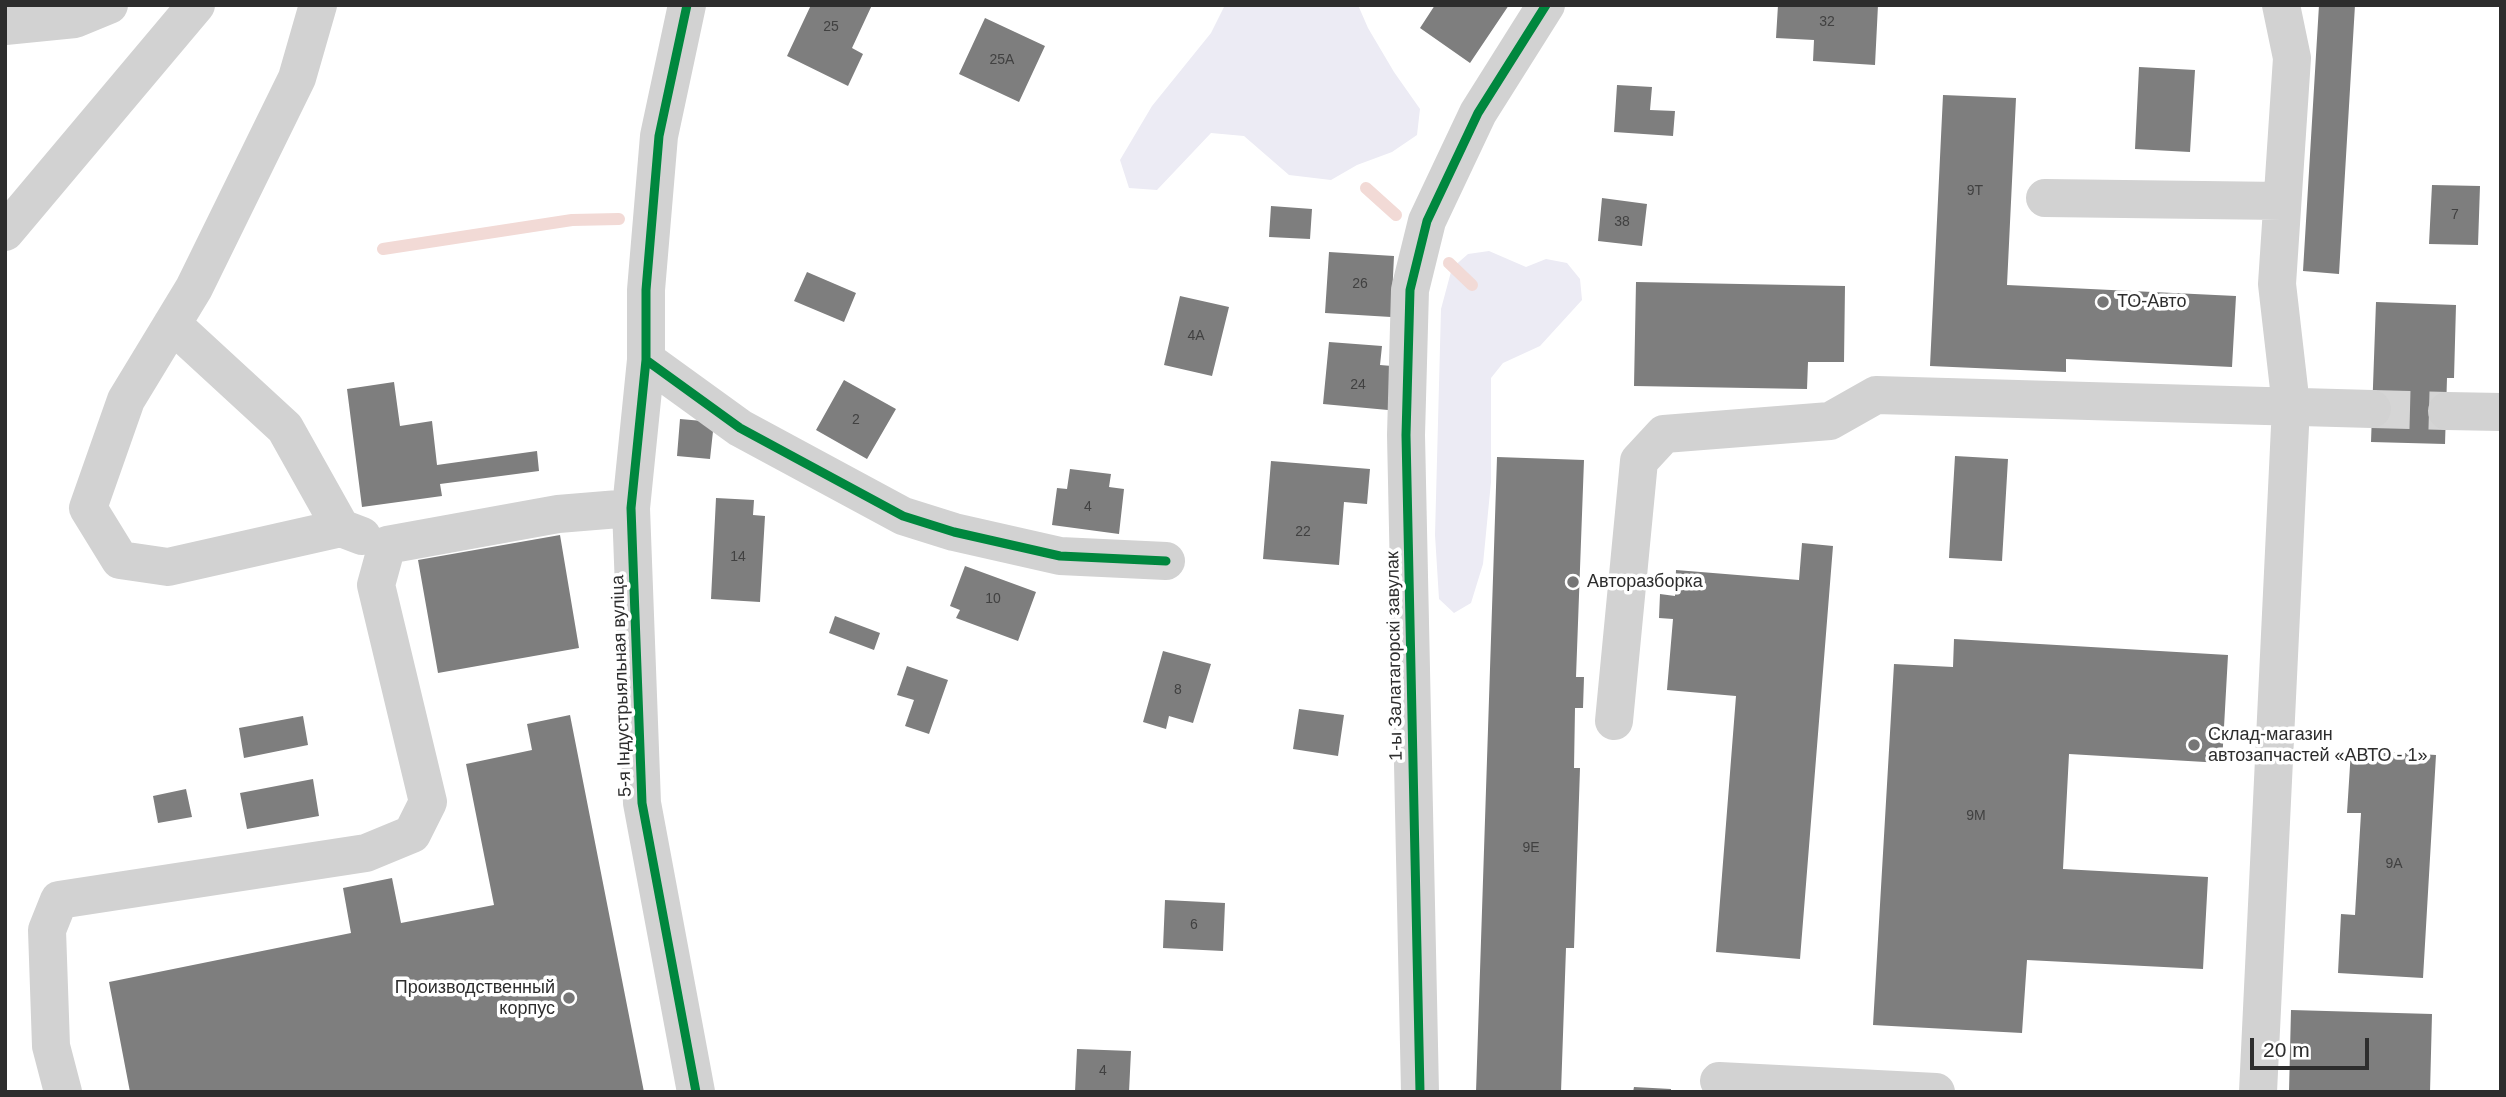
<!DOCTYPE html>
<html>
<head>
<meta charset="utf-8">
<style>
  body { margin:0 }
  #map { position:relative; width:2506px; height:1097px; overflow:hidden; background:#fff; font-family:Arial,sans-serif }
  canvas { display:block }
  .frame { position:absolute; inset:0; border:7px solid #2d2d2d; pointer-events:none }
  .scale { position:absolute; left:2250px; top:1038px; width:119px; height:32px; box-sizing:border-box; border:4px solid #2d2d2d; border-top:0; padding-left:9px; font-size:21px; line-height:24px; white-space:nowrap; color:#2d2d2d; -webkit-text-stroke:5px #fff; paint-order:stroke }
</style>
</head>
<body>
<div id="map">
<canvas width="2506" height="1097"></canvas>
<div class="frame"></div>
<div class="scale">20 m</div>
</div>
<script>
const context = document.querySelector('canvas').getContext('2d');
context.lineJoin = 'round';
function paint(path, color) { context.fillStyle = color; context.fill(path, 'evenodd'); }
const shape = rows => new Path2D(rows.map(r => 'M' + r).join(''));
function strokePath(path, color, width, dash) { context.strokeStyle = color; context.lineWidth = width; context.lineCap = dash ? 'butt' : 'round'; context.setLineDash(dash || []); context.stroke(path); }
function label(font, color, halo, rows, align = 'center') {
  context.font = font + ' Arial,sans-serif'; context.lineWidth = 7; context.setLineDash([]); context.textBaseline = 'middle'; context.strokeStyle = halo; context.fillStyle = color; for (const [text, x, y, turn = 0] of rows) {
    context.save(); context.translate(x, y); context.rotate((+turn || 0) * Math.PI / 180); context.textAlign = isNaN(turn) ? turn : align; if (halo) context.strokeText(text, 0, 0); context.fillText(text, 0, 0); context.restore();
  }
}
paint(shape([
  [1225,5,1358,5,1368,28,1394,72,1420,109,1417,135,1392,152,1357,165,1331,180,1289,175,1244,136,1211,133,1157,190,1129,188,1120,160,1152,106,1211,33],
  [1489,251,1526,267,1546,259,1567,263,1580,279,1582,300,1540,346,1503,363,1491,378,1491,482,1483,564,1471,603,1454,613,1439,599,1435,535,1441,309,1452,268,1468,254]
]), '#ecebf4');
strokePath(shape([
  [1366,188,1396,215],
  [383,249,572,220,619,219],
  [1449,263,1472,285]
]), '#f2dad6', 12);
paint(shape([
  [811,5,872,5,852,48,863,54,848,86,787,56],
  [1435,5,1509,5,1470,63,1420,28],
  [1778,5,1878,5,1875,65,1813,61,1814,40,1776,38],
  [2319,5,2355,5,2339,274,2303,271],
  [985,18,1045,46,1019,102,959,74],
  [2139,67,2195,70,2190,152,2135,149],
  [1617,85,1652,87,1650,110,1675,111,1673,136,1614,132],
  [1943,95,2016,98,2007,285,2236,296,2232,367,2066,359,2066,372,1930,366],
  [2432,185,2480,186,2478,245,2429,244],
  [1602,198,1647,204,1642,246,1598,241],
  [1271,206,1312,209,1310,239,1269,237],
  [1329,252,1394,256,1391,317,1325,313],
  [807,272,856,293,844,322,794,301],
  [1636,282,1845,286,1844,362,1808,362,1807,389,1634,386],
  [1180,296,1229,307,1212,376,1164,365],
  [2376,302,2456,305,2454,378,2447,378,2445,444,2371,442],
  [1329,342,1382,346,1380,365,1392,366,1388,410,1323,404],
  [844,380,896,409,867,459,816,430],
  [394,382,400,426,432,421,437,465,537,451,539,471,440,484,442,496,362,507,347,389],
  [680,419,714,422,710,459,677,456],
  [1955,456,2008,459,2002,561,1949,558],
  [1497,457,1584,460,1576,677,1584,677,1583,708,1575,708,1574,768,1580,768,1574,948,1566,948,1561,1092,1476,1092],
  [1271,461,1370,469,1367,504,1344,502,1339,565,1263,559],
  [1070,469,1111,474,1109,487,1124,489,1119,534,1052,525,1057,488,1067,489],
  [716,498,754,500,753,515,765,516,760,602,711,599],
  [560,535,579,648,438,673,418,560],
  [1802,543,1833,546,1800,959,1716,952,1736,696,1667,690,1673,619,1659,618,1660,594,1675,596,1676,570,1799,580],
  [965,566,1036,592,1018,641,956,618,960,610,950,606],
  [835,616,880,633,874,650,829,633],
  [1954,639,2228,655,2222,763,2069,754,2063,869,2208,877,2203,969,2027,960,2022,1033,1873,1025,1894,664,1953,667],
  [1163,651,1211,664,1193,723,1169,716,1166,729,1143,722],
  [907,666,948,680,929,734,905,726,914,700,897,695],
  [1299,709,1344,715,1338,756,1293,749],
  [570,715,644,1092,130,1092,109,982,351,933,343,888,392,878,401,923,494,905,466,764,532,750,527,724],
  [303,716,308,745,244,758,239,728],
  [2351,750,2436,755,2423,978,2338,973,2341,914,2355,915,2361,813,2347,813],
  [313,779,319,816,247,829,240,793],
  [186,789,192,817,158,823,153,796],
  [1165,900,1225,903,1223,951,1163,948],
  [2291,1010,2432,1014,2430,1092,2289,1092],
  [1077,1049,1131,1051,1129,1092,1075,1092],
  [1634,1087,1671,1089,1671,1092,1633,1092]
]), '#7e7e7e');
strokePath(shape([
  [2372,409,2447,411]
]), '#d5d5d5', 38, [38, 19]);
strokePath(shape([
  [318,5,297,78,194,288,126,400,88,508,120,560,168,567,341,528],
  [687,5,659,136,646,290,646,360,631,508,642,803,696,1092],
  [5,26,75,19,109,5],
  [2045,198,2282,201],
  [5,232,196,5],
  [172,324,285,428,341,528,362,536],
  [646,360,740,428,903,516,954,532,1060,556,1166,561],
  [2447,411,2501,412],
  [1614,721,1639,461,1664,434,1830,421,1876,395,2372,409],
  [1719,1081,1936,1092],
  [63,1092,51,1046,47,930,59,900,366,853,412,834,428,802,376,585,387,545,558,514,631,508],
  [1420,1092,1406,435,1410,290,1427,221,1478,113,1546,5],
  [2258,1092,2291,406,2277,284,2292,58,2281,5]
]), '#d2d2d2', 38);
strokePath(shape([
  [687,5,659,136,646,290,646,360,631,508,642,803,696,1092],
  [646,360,740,428,903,516,954,532,1060,556,1166,561],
  [1420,1092,1406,435,1410,290,1427,221,1478,113,1546,5]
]), '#00873e', 9);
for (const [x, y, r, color] of [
  [2103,302,7,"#767676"],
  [1573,582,7,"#767676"],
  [2194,745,7,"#767676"],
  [569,998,7,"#767676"]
]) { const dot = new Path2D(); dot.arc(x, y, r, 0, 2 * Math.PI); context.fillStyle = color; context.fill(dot); strokePath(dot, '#fff', 2.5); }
label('14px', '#414141', null, [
  ["32",1827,22],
  ["25",831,27],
  ["25А",1002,60],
  ["9Т",1975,191],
  ["7",2455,215],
  ["38",1622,222],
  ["26",1360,284],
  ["4А",1196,336],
  ["24",1358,385],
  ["2",856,420],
  ["4",1088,507],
  ["22",1303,532],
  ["14",738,557],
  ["10",993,599],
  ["8",1178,690],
  ["9М",1976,816],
  ["9Е",1531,848],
  ["9А",2394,864],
  ["6",1194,925],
  ["4",1103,1071]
]);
label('18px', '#2d2d2d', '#fff', [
  ["ТО-Авто",2117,302],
  ["Авторазборка",1587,582],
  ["Склад-магазин",2208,735],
  ["автозапчастей «АВТО - 1»",2208,756],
  ["Производственный",555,988,"right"],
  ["корпус",555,1009,"right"]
], 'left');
label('18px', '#2d2d2d', '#fff', [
  ["1-ы Залатагорскі завулак",1395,656,-91],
  ["5-я Індустрыяльная вуліца",622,686,-92]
]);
</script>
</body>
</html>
